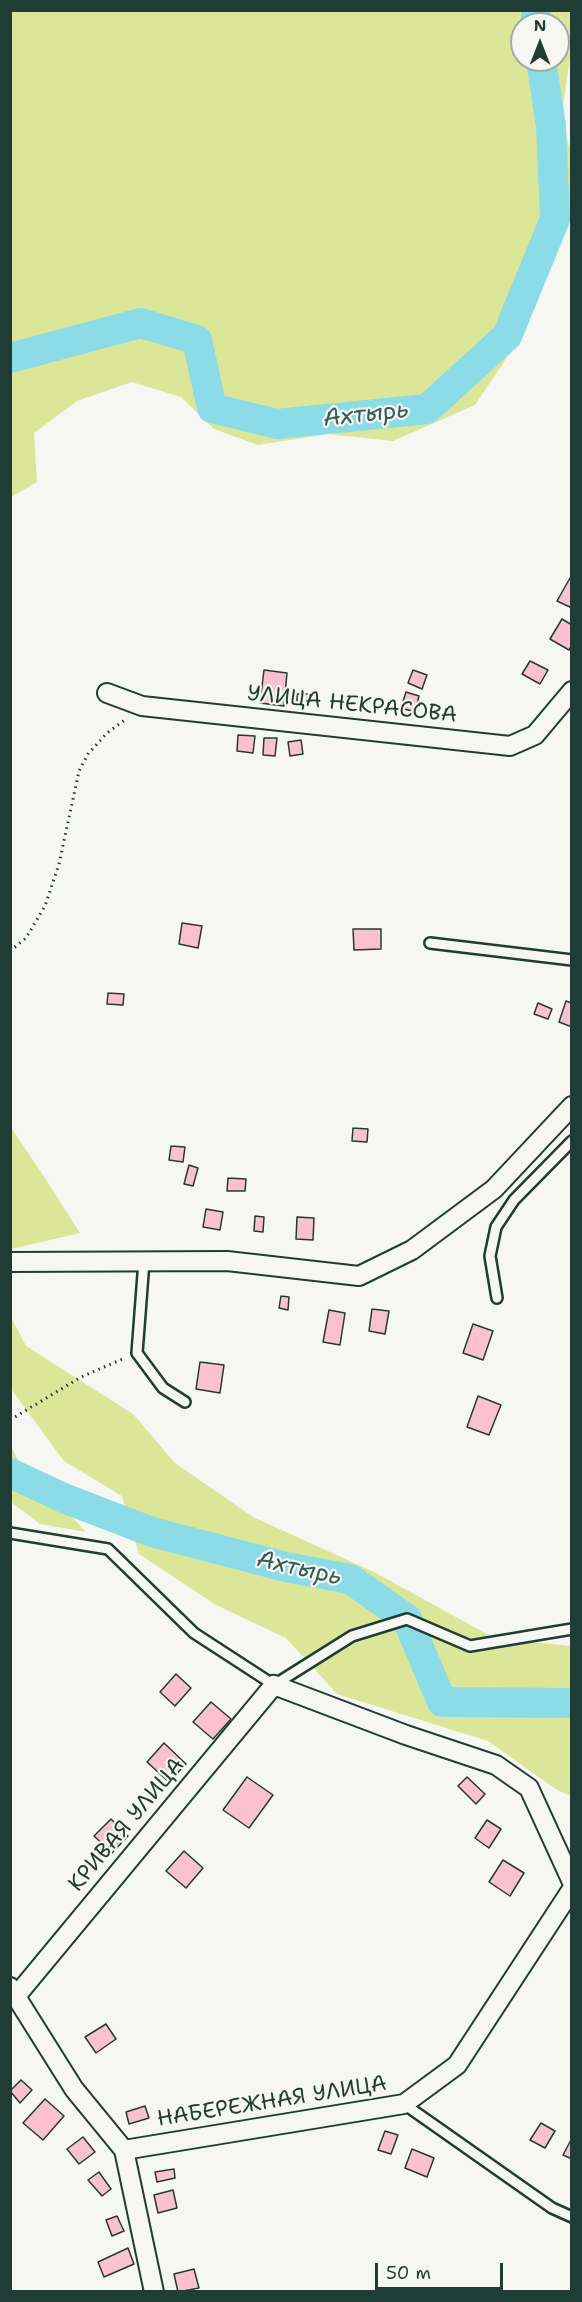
<!DOCTYPE html>
<html>
<head>
<meta charset="utf-8">
<style>
  body { margin:0 }
  #map { position:relative; width:582px; height:2302px; overflow:hidden; background:#f6f6f2; font-family:"Shantell Sans",sans-serif }
  canvas { display:block }
  .frame { position:absolute; inset:0; border:12px solid #1f3d34; pointer-events:none }
  .north { position:absolute; left:510px; top:12px; width:60px; height:60px; box-sizing:border-box; background:#f6f6f2; border:2px solid #a0aca6; border-radius:50%; rotate:0deg; font-size:16px; font-weight:700; line-height:24px; text-align:center; color:#1f3d34 }
  .north::after { content:''; display:block; margin:auto; width:21px; height:27px; background:#1f3d34; clip-path:polygon(50% 0,100% 100%,50% 72%,0 100%) }
  .scale { position:absolute; left:375px; top:2263px; width:128px; height:27px; box-sizing:border-box; border:3px solid #1f3d34; border-top:0; padding-left:8px; font-size:18px; line-height:21px; white-space:nowrap; color:#1f3d34; -webkit-text-stroke:4px #f6f6f2; paint-order:stroke }
</style>
</head>
<body>
<div id="map">
<canvas width="582" height="2302"></canvas>
<div class="frame"></div>
<div class="north">N</div>
<div class="scale">50 m</div>
</div>
<script>
const context = document.querySelector('canvas').getContext('2d');
context.lineJoin = 'round';
function paint(path, color) { context.fillStyle = color; context.fill(path, 'evenodd'); }
const shape = rows => new Path2D(rows.map(r => 'M' + r).join(''));
function strokePath(path, color, width, dash) { context.strokeStyle = color; context.lineWidth = width; context.lineCap = dash ? 'butt' : 'round'; context.setLineDash(dash || []); context.stroke(path); }
function label(font, color, halo, rows, align = 'center') {
  context.font = font + ' "Shantell Sans",sans-serif'; context.lineWidth = 4.5; context.setLineDash([]); context.textBaseline = 'middle'; context.strokeStyle = halo; context.fillStyle = color; for (const [text, x, y, turn = 0] of rows) {
    context.save(); context.translate(x, y); context.rotate((+turn || 0) * Math.PI / 180); context.textAlign = isNaN(turn) ? turn : align; if (halo) context.strokeText(text, 0, 0); context.fillText(text, 0, 0); context.restore();
  }
}
paint(shape([
  [11,10,571,11,571,50,561,120,571,151,571,217,516,344,475,405,393,441,328,434,258,445,214,429,181,397,132,382,77,401,34,433,37,482,11,497],
  [522,24,558,24,558,60,522,60],
  [10,1126,45,1178,80,1233,11,1249],
  [10,1315,26,1346,133,1414,175,1463,253,1517,374,1572,494,1638,571,1646,571,1796,557,1790,488,1741,337,1694,286,1638,216,1605,139,1554,122,1496,64,1461,11,1389],
  [11,1446,18,1460,86,1532,40,1524,11,1502]
]), '#dbe699');
strokePath(shape([
  [536,24,536,10],
  [10,358,141,323,197,340,212,408,277,424,427,409,507,336,555,219,551,126,541,60],
  [10,1473,66,1499,152,1532,286,1567,350,1579,407,1619,442,1702,572,1703]
]), '#8bdce6', 30);
const building = shape([
  [570,578,572,579,572,608,557,601,570,578],
  [562,619,572,625,572,645,569,650,550,639,562,619],
  [530,661,548,670,540,684,522,674,530,661],
  [264,670,287,673,284,706,260,703,264,670],
  [413,670,427,675,422,689,408,683,413,670],
  [406,692,419,696,415,712,401,708,406,692],
  [297,694,309,694,309,704,297,704,297,694],
  [238,735,255,736,253,753,237,751,238,735],
  [264,738,277,738,275,756,263,755,264,738],
  [301,740,303,754,290,756,288,742,301,740],
  [182,923,202,926,198,948,179,944,182,923],
  [353,929,381,929,381,949,354,950,353,929],
  [108,993,124,994,123,1005,107,1004,108,993],
  [566,1001,572,1003,572,1027,559,1022,566,1001],
  [538,1003,552,1009,548,1019,534,1014,538,1003],
  [353,1128,368,1129,367,1142,352,1141,353,1128],
  [171,1146,185,1147,183,1162,169,1160,171,1146],
  [189,1165,198,1168,193,1186,184,1184,189,1165],
  [228,1178,246,1179,245,1191,227,1191,228,1178],
  [206,1209,223,1212,220,1230,203,1227,206,1209],
  [255,1216,264,1217,263,1232,254,1231,255,1216],
  [297,1217,314,1218,313,1240,296,1239,297,1217],
  [281,1296,289,1297,288,1310,279,1308,281,1296],
  [372,1309,389,1311,385,1334,369,1331,372,1309],
  [329,1310,345,1313,340,1345,323,1342,329,1310],
  [473,1324,493,1331,483,1360,463,1353,473,1324],
  [200,1362,224,1365,220,1393,196,1389,200,1362],
  [478,1396,501,1405,489,1435,467,1427,478,1396],
  [176,1674,191,1688,175,1706,160,1692,176,1674],
  [211,1702,231,1719,213,1739,193,1722,211,1702],
  [164,1743,186,1764,169,1782,147,1762,164,1743],
  [247,1777,273,1795,249,1828,223,1810,247,1777],
  [467,1777,485,1794,476,1804,458,1786,467,1777],
  [111,1819,128,1836,112,1853,94,1836,111,1819],
  [487,1820,501,1829,489,1848,475,1838,487,1820],
  [184,1851,203,1868,186,1888,166,1871,184,1851],
  [503,1860,524,1873,510,1896,489,1882,503,1860],
  [106,2024,116,2039,96,2053,85,2037,106,2024],
  [21,2080,32,2090,20,2103,10,2091,21,2080],
  [45,2099,64,2116,43,2140,23,2123,45,2099],
  [145,2106,149,2118,129,2124,126,2112,145,2106],
  [541,2123,555,2131,545,2148,530,2140,541,2123],
  [385,2131,398,2135,391,2154,378,2150,385,2131],
  [83,2137,95,2152,79,2164,67,2149,83,2137],
  [572,2138,572,2159,563,2155,572,2138],
  [412,2149,434,2158,427,2177,405,2168,412,2149],
  [174,2169,175,2178,157,2182,155,2172,174,2169],
  [99,2172,111,2189,102,2196,88,2180,99,2172],
  [173,2190,177,2208,158,2213,154,2195,173,2190],
  [117,2216,124,2231,112,2236,106,2220,117,2216],
  [128,2248,134,2264,104,2277,98,2262,128,2248],
  [194,2269,199,2288,178,2292,174,2274,194,2269]
]);
paint(building, '#fbc1d2');
strokePath(building, '#1f3d34', 1.5);
const lane = shape([
  [430,943,572,960],
  [144,1261,137,1353,163,1388,185,1402],
  [497,1298,490,1256,496,1227,514,1200,572,1141],
  [10,1533,108,1549,194,1633,274,1685,352,1636,407,1619,470,1646,572,1629],
  [404,2104,552,2208,572,2217]
]);
const street = shape([
  [107,693,142,706,510,746,535,735,572,691],
  [10,1262,227,1261,359,1276,412,1250,494,1189,572,1106],
  [10,1987,74,2089,124,2150,154,2292],
  [17,1995,274,1685,406,1735,496,1765,529,1788,572,1882],
  [124,2150,404,2104,457,2065,572,1889]
]);
strokePath(lane, '#1f3d34', 14);
strokePath(street, '#1f3d34', 22);
strokePath(shape([
  [10,951,26,938,45,906,59,864,79,771,88,754,107,733,126,719],
  [10,1420,81,1377,125,1358]
]), '#1f3d34', 3, [1.5, 4.5]);
strokePath(lane, '#f6f6f2', 9);
strokePath(street, '#f6f6f2', 18);
label('22px', '#1f3d34', '#f6f6f2', [
  ["УЛИЦА НЕКРАСОВА",352,705,6],
  ["КРИВАЯ УЛИЦА",127,1825,-50],
  ["НАБЕРЕЖНАЯ УЛИЦА",272,2102,-9]
]);
label('italic 24px', '#355d58', '#f6f6f2', [
  ["Ахтырь",366,415,-6],
  ["Ахтырь",299,1569,13]
]);
</script>
</body>
</html>
